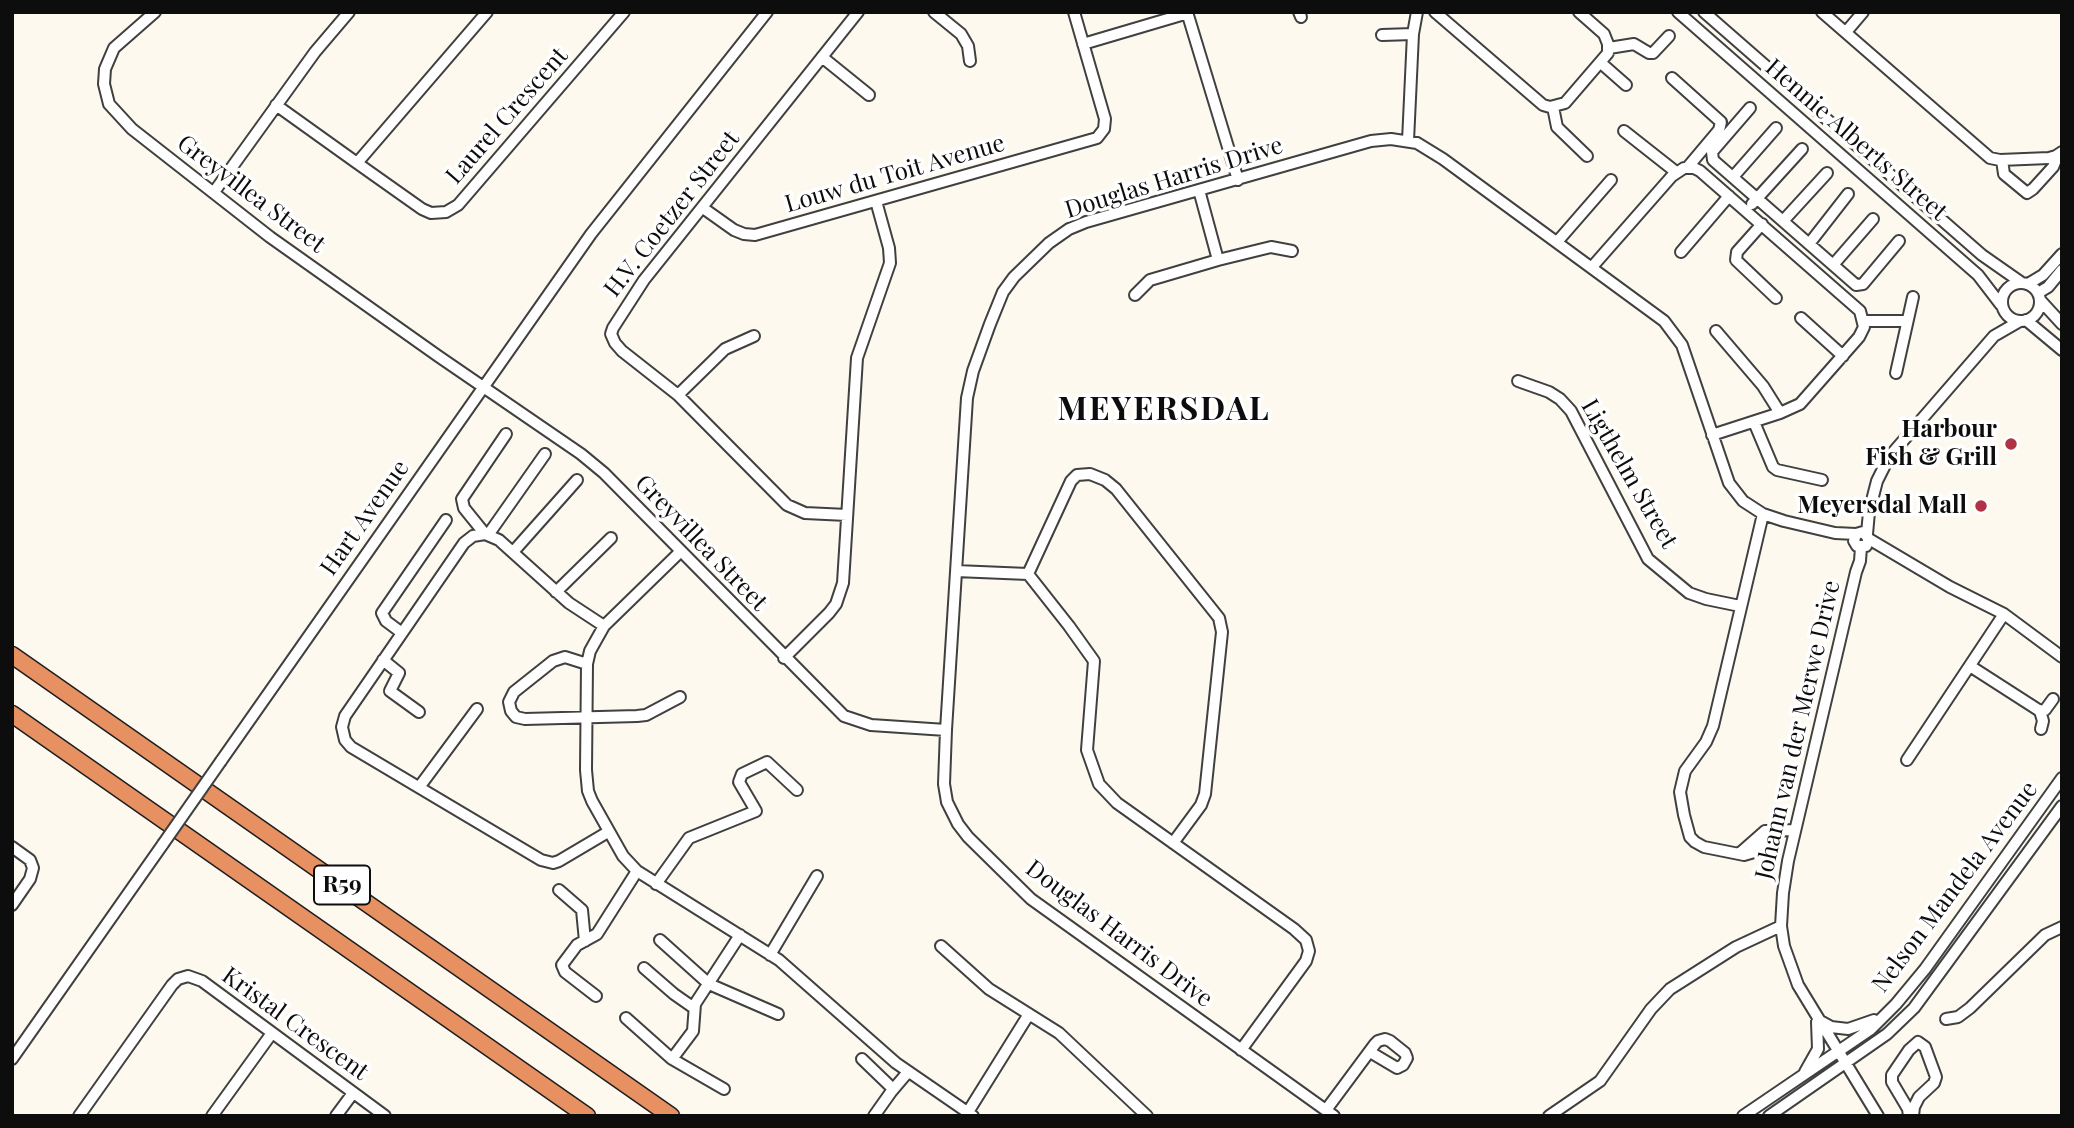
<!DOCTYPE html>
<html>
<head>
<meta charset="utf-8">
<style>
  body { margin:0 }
  #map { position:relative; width:2074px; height:1128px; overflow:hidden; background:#fef9ef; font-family:"Playfair Display",serif }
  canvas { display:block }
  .frame { position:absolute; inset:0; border:14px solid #0d0d0d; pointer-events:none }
</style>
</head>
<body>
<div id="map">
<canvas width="2074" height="1128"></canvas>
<div class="frame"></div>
</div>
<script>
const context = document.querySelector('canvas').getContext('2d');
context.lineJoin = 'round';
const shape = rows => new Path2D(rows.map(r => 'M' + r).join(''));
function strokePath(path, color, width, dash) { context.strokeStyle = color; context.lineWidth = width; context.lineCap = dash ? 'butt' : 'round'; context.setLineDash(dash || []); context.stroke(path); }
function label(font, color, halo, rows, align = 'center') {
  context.font = font + ' "Playfair Display",serif'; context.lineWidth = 7; context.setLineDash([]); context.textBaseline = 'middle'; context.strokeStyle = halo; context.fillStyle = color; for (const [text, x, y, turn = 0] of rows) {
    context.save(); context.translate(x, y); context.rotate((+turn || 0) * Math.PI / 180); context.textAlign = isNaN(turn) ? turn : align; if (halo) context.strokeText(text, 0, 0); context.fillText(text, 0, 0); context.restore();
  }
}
const minor = shape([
  [155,12,114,48,105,69,104,84,109,104,132,129,270,237,438,356,581,454,604,473,844,716,871,725,946,730],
  [487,12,357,163,422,209,431,213,446,212,458,205,624,12],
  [934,12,961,34,968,46,970,61],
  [1187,12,1238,180],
  [1299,12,1301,17],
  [1435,12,1543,105,1550,107,1565,103,1608,53,1608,44,1604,34,1579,12],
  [1678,12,1978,275,2001,305],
  [1704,12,1982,255,2022,283],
  [1822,12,1990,158,2000,160,2049,158,2056,156,2062,152],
  [1846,32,1863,12],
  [1382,35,1413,34],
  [1083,44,1188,13],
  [1609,48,1634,44,1649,53,1653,53,1669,36],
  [822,57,869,95],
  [1601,63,1626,85],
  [1672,78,1721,122,1719,130,1687,168],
  [276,105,357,163],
  [1553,107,1557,127,1587,156],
  [1750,108,1712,152,1713,160,1856,285,1863,284,1899,241],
  [1624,131,1676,172],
  [1408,141,1413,34,1417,12],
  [2002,160,2004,174,2027,193,2033,189,2053,167,2058,155],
  [1733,177,1776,128],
  [1199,190,1218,260,1271,247,1292,251],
  [214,192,315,52,349,12],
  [1752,204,1802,149],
  [703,208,734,230,744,234,755,235,1097,138,1104,129,1105,119,1074,12],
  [1783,221,1827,173],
  [1762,224,1737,252,1736,260,1776,298],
  [1557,242,1611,180],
  [1809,244,1848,194],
  [1681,252,1729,196],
  [1833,265,1873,219],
  [1592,267,1672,176,1684,168,1694,168,1700,171,1860,311,1864,327,1859,337,1800,404,1780,413,1712,435],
  '2002 302a19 19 0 1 1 38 0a19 19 0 1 1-38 0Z',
  [2028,284,2043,275,2062,254],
  [2038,293,2048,287,2062,270],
  [1135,295,1150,280,1218,260],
  [2040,300,2062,324],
  [1801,318,1843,356],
  [2026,320,2062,350],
  [1864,321,1907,321],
  [1716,331,1763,386,1780,413],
  [1896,373,1913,297],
  [1518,381,1549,392,1560,399,1571,411,1648,559,1689,593,1706,599,1740,606],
  [678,395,725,349,754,336],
  [1754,422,1773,467,1777,470,1822,480],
  [1763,514,1713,726,1706,742,1685,771,1680,792,1684,815,1690,837,1695,842,1704,847,1744,855,1751,853,1776,831],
  [847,515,805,513,787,505,678,395,622,351,615,343,611,334,613,328,644,280,858,12],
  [485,534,464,508,462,499,506,434],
  [1867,534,1869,512,1877,481,1889,457,1994,336,2020,321],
  [488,535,545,454],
  [1869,539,1950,587,2004,614,2062,657],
  [1861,547,1860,561,1856,572,1788,861,1783,893,1781,926,1784,946,1798,985,1878,1116],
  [513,552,577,480],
  [680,552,604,626,590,651,587,664,586,770,588,791,592,801,623,856,637,871,779,960,896,1063,973,1116],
  [956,571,1028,574,1069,626,1094,661,1087,750,1099,784,1117,803,1294,929,1306,940,1309,951,1306,961,1241,1050],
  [1028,574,1071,481,1077,475,1090,474,1105,480,1116,489,1219,618,1222,632,1205,794,1201,805,1173,843],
  [556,592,611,538],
  [604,626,569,603,499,540,485,534,473,536,464,543,345,716,342,727,345,740,351,747,541,860,553,863,559,861,608,832],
  [402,633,386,621,382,613,446,520],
  [784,658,829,613,836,604,843,583,857,358,890,263,889,248,876,201],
  [383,660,399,673,390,691,419,712],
  [587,664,565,657,553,661,514,692,509,702,511,711,516,717,525,719,637,716,646,715,680,697],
  [1970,666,2040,711,2045,710,2053,699],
  [2040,711,2043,721,2041,729],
  [1907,760,2004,614],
  [221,761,591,234,767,12],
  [420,786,477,709],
  [12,847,30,860,33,868,30,879,12,905],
  [1740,853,1765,831,1794,830],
  [656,884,689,838,756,811,739,782,742,774,767,762,797,790],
  [559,890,582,910,585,941],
  [660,940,709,984,778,1014],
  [941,946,989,989,1059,1033,1147,1116],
  [770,955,817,876],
  [644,968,674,994,694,1008],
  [596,996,565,972,562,965,577,945,597,934,637,871],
  [626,1018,672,1059],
  [1946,1019,1958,1017,1970,1008,2045,935,2062,927],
  [1820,1021,1831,1027,1848,1029,1874,1020],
  [12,1059,163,844],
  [862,1059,890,1086],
  [1805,1072,1818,1049,1817,1022],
  [724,1089,672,1059,693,1031,695,1004,740,935],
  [1326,1110,1375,1044,1378,1041,1385,1039,1390,1041,1405,1053,1407,1058,1403,1065,1397,1068,1370,1052],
  [968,1112,1029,1014],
  [79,1116,172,985,178,979,188,976,202,981,385,1116],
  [212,1116,272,1033],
  [336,1116,353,1093],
  [874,1116,891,1092,908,1072],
  [1334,1116,1031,899,968,837,958,824,947,802,944,784,946,730,967,398,973,371,990,324,1003,292,1014,277,1049,243,1069,229,1086,222,1371,141,1391,139,1417,143,1443,159,1664,321,1682,345,1729,483,1743,501,1763,514,1784,521,1835,533,1856,534,1863,532,1869,539,1866,546,1857,546,1854,541,1856,534],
  [1549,1116,1600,1081,1651,1009,1670,989,1736,947,1781,926],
  [1743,1116,1871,1029,1896,1004,1925,969,2062,778],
  [1769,1116,1887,1034,1914,1008,2062,806],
  [1909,1116,1908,1109,1892,1082,1892,1075,1909,1050,1918,1042,1925,1047,1936,1077,1934,1083,1919,1097,1914,1107,1913,1116]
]);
const highway = shape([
  [12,655,671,1116],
  [12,714,587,1116]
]);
strokePath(minor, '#404040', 14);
strokePath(highway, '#1e1e1e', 19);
strokePath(minor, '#fff', 10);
strokePath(highway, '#e79163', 16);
const minorBridge = shape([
  [163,844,221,761]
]);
strokePath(minorBridge, '#404040', 14, []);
strokePath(minorBridge, '#fff', 10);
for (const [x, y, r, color] of [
  [2011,444,7,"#b13145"],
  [1981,506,7,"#b13145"]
]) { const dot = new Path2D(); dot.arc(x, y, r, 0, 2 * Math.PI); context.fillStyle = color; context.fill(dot); strokePath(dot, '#fff', 2.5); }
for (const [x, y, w] of [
  [342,885,56]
]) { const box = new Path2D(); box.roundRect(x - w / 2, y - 19.5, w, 39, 5); context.fillStyle = '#fff'; context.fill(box); strokePath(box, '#0d0d0d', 2); }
label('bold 23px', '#0d0d0d', null, [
  ["R59",342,885]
]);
label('24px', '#0d0d0d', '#fff', [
  ["Laurel Crescent",507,116,-49],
  ["Hennie Alberts Street",1856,140,41],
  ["Louw du Toit Avenue",895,174,-16],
  ["Douglas Harris Drive",1174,178,-17],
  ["Greyvillea Street",251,194,37],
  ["H.V. Coetzer Street",672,214,-52],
  ["Ligthelm Street",1629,474,60],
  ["Hart Avenue",365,518,-55],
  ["Greyvillea Street",701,543,46],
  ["Johann van der Merwe Drive",1798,730,-77],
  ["Nelson Mandela Avenue",1955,887,-53],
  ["Douglas Harris Drive",1119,934,37],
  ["Kristal Crescent",295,1024,36]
]);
label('bold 24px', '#0d0d0d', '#fff', [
  ["Harbour",1997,430],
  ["Fish & Grill",1997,458],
  ["Meyersdal Mall",1967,506]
], 'right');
context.letterSpacing = '2px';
label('bold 32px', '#0d0d0d', '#fff', [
  ["MEYERSDAL",1164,410]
]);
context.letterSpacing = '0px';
</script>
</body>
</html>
